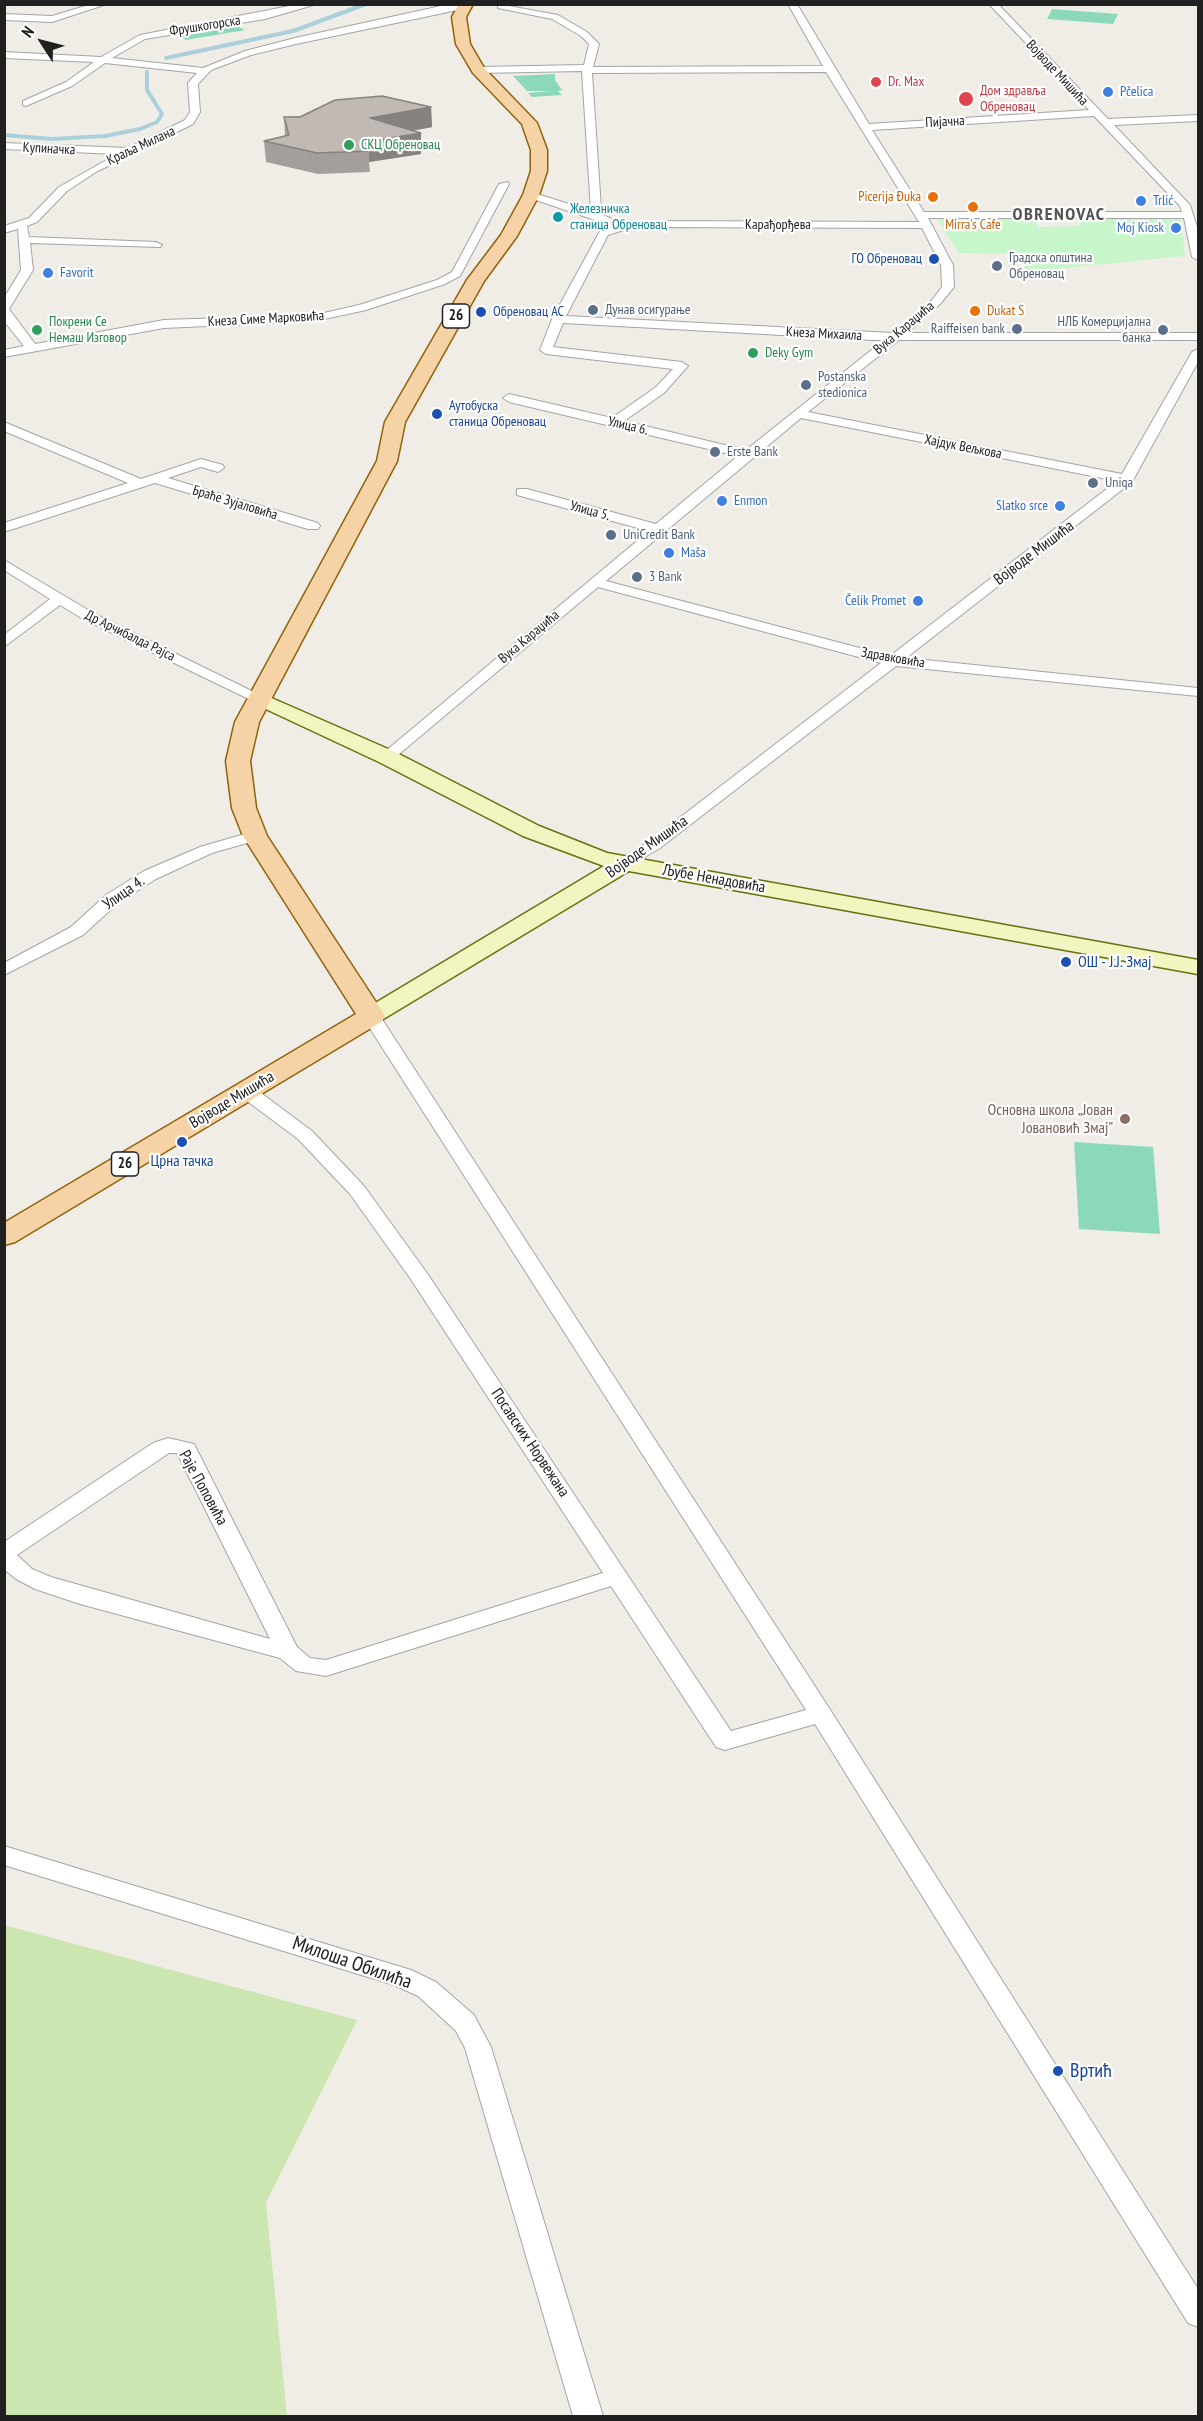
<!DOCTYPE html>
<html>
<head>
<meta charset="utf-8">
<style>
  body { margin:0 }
  #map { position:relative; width:1203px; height:2421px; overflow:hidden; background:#f0ede7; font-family:"PT Sans Narrow",sans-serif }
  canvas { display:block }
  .frame { position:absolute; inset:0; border:6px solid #202020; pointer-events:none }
  .north { position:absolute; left:12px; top:12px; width:60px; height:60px; -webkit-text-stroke:4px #fff; paint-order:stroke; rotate:306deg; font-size:16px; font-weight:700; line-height:24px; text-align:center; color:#202020 }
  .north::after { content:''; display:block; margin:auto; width:21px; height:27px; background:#202020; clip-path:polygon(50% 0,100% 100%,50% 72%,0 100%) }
</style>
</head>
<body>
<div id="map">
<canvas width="1203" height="2421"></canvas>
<div class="frame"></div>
<div class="north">N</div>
</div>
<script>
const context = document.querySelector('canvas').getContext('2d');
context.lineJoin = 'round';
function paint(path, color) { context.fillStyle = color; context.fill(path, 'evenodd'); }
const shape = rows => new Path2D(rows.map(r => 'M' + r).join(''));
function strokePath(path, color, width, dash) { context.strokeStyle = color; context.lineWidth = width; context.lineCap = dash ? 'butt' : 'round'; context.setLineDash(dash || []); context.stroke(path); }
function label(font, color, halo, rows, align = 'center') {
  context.font = font + ' "PT Sans Narrow",sans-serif'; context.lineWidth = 4.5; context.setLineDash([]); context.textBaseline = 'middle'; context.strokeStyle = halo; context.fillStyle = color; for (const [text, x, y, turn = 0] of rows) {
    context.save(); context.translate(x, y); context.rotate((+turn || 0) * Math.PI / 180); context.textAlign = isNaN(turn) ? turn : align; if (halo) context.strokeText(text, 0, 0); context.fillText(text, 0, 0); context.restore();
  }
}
paint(shape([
  [4,1925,357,2020,266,2203,287,2416,5,2416]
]), '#cce6b1');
paint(shape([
  [937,219,1034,219,1038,227,1082,226,1077,219,1181,219,1185,256,1026,272,1020,254,959,253]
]), '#c8f6cb');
paint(shape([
  [1052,9,1118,14,1113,24,1047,19],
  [233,24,245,30,186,40,175,33],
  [555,74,555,80,562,90,558,91,562,95,532,97,528,93,551,91,527,91,513,76],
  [1074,1142,1153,1147,1160,1234,1079,1229]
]), '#8bd9ba');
strokePath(shape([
  [166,58,293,31,366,4],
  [4,135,52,139,105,136,140,129,157,122,162,114,147,90,147,72]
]), '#abd0da', 4);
const street = shape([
  [92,4,107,4,52,22,4,20,4,14,52,16,92,4],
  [300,4,317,4,265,19,145,39,112,58,203,68,245,51,295,38,441,6,463,5,467,8,296,44,251,55,211,70,198,84,200,112,193,124,96,172,67,191,37,222,27,226,29,237,156,242,162,245,160,247,30,243,33,270,9,309,35,344,164,320,315,315,359,305,437,280,452,272,499,184,508,182,509,184,460,276,445,284,366,310,315,321,164,328,4,357,4,350,24,346,4,321,4,298,21,270,18,229,4,233,4,226,29,218,59,187,117,154,4,149,4,143,128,148,185,120,190,112,188,83,197,73,105,63,72,86,26,106,23,105,23,101,66,82,94,62,4,58,4,52,101,57,140,35,300,4],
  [498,4,558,15,587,32,599,44,593,67,823,66,788,4,797,4,869,124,1089,110,989,4,998,4,1108,119,1198,115,1198,121,1114,125,1190,205,1198,230,1198,260,1192,257,1184,218,928,218,953,265,954,287,940,304,907,333,1198,333,1198,340,899,340,808,412,1122,474,1192,352,1198,349,1198,362,1132,482,906,658,1198,688,1198,696,896,666,660,848,626,868,618,863,620,860,648,842,881,663,598,587,392,760,382,760,379,757,382,754,649,531,517,495,517,489,527,489,656,524,738,456,509,402,503,398,509,394,612,418,656,387,673,369,546,354,540,350,552,319,600,231,632,221,919,222,826,72,592,73,601,209,603,215,614,220,609,223,595,220,527,197,527,193,531,192,591,211,582,71,478,73,473,70,478,67,584,65,589,44,581,36,552,19,498,8,498,4],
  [1094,116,1180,206,1182,212,924,212,872,130,1094,116],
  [633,227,922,228,941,265,942,287,932,300,893,333,566,316,608,235,633,227],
  [563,323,873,340,884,340,746,450,624,421,664,393,688,366,682,362,553,347,563,323],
  [801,418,1117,481,890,656,606,581,801,418],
  [4,422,141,479,201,459,223,465,224,468,218,472,201,467,168,478,318,523,320,526,318,529,308,529,155,483,4,532,4,523,128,483,4,431,4,422],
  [4,560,93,613,268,699,265,702,255,702,83,619,60,605,4,647,4,635,50,599,4,570,4,560],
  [255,831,263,836,261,839,212,853,156,879,118,903,83,935,4,975,4,963,71,927,106,895,144,871,200,847,255,831],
  [371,1011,380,1016,829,1708,1198,2289,1198,2327,1188,2323,815,1724,725,1750,716,1747,611,1586,326,1676,296,1671,280,1658,80,1604,35,1589,16,1579,4,1569,4,1542,153,1443,168,1438,194,1444,297,1647,310,1658,326,1660,603,1573,410,1278,350,1194,298,1139,239,1095,237,1091,246,1085,253,1087,312,1131,364,1186,429,1276,731,1731,806,1710,362,1016,371,1011],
  [169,1453,177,1453,270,1639,51,1577,32,1569,17,1555,169,1453],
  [4,1846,411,1970,436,1982,474,2015,491,2047,603,2416,573,2416,465,2048,456,2031,418,1996,394,1985,4,1865,4,1846]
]);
const secondary = shape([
  [260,693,395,752,539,826,607,853,1198,960,1198,974,629,871,380,1021,371,1023,362,1021,359,1016,362,1011,604,866,523,836,379,762,253,703,250,699,253,695,260,693]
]);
const primary = shape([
  [459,4,473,4,466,17,470,44,484,68,537,123,547,150,547,171,539,195,517,236,484,281,405,422,397,461,259,722,250,761,256,808,267,836,385,1016,381,1022,15,1242,4,1245,4,1223,356,1014,243,836,232,808,226,761,235,722,377,461,385,422,467,280,501,235,523,195,531,171,531,150,522,124,473,73,456,44,452,17,459,4]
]);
strokePath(street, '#a4a4a4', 2);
strokePath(secondary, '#67710d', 3);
strokePath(primary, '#91630b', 3);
paint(street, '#fff');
paint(secondary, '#f3f5c0');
paint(primary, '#f5d3a7');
paint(shape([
  [431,107,432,127,413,131,421,154,369,162,370,172,318,174,266,162,264,141,285,136,284,117]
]), '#a59f9b');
paint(shape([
  [431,107,432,127,371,138,370,118],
  [421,133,421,154,369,162,369,151,366,142]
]), '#86827e');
const building = shape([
  [382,96,431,107,370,118,421,133,366,142,369,151,317,153,264,141,289,135,284,117,300,117,335,100,382,96]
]);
paint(building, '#c0b9b4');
strokePath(building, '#86827e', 1.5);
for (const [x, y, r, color] of [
  [876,82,6,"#e0444e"],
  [1108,92,6,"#3f7fe0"],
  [966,99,8,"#e0444e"],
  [349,145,6,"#2e9e5b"],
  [933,197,6,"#e8710a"],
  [1141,201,6,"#3f7fe0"],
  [973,207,6,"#e8710a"],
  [558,217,6,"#0f9aa8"],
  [1176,228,6,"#3f7fe0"],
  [934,259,6,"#1a4fb4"],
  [997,266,6,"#5c6f8a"],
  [48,273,6,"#3f7fe0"],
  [593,310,6,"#5c6f8a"],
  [975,311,6,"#e8710a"],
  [481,312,6,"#1a4fb4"],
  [1017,329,6,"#5c6f8a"],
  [37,330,6,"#2e9e5b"],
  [1163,330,6,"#5c6f8a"],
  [753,353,6,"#2e9e5b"],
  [806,385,6,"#5c6f8a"],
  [437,414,6,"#1a4fb4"],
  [715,452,6,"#5c6f8a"],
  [1093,483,6,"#5c6f8a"],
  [722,501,6,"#3f7fe0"],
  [1060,506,6,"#3f7fe0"],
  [611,535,6,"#5c6f8a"],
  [669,553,6,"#3f7fe0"],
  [637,577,6,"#5c6f8a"],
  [918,601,6,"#3f7fe0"],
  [1066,962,6,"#1a4fb4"],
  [1125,1119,6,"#8d6e63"],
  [182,1142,6,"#1a4fb4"],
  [1058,2071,6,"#1a4fb4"]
]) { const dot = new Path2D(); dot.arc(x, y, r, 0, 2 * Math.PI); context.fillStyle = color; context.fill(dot); strokePath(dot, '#fff', 2); }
label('14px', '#202020', '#fff', [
  ["Фрушкогорска",205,26,-9],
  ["Војводе Мишића",1057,73,47],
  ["Пијачна",945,122,-3],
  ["Краља Милана",141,146,-25],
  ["Купиначка",49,149,3],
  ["Карађорђева",778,225],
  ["Кнеза Симе Марковића",266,319,-3],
  ["Вука Караџића",904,328,-40],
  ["Кнеза Михаила",824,334,3],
  ["Улица 6.",628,426,13],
  ["Хајдук Вељкова",963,447,11],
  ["Браће Зујаловића",235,503,17],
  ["Улица 5.",590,511,15],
  ["Др Арчибалда Рајса",130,636,26],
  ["Вука Караџића",529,637,-40],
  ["Здравковића",893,658,10]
]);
label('14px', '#be3a42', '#fff', [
  ["Dr. Max",888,82],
  ["Дом здравља",980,91],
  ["Обреновац",980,107]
], 'left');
label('14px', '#366cbe', '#fff', [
  ["Pčelica",1120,92],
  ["Trlić",1153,201],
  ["Moj Kiosk",1164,228,"right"],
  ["Favorit",60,273],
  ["Enmon",734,501],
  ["Slatko srce",1048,506,"right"],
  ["Maša",681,553],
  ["Čelik Promet",906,601,"right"]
], 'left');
label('14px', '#27864d', '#fff', [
  ["СКЦ Обреновац",361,145],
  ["Покрени Се",49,322],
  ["Немаш Изговор",49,338],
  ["Deky Gym",765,353]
], 'left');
label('14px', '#c56008', '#fff', [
  ["Picerija Đuka",921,197],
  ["Mirra's Cafe",973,225,"center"],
  ["Dukat S",987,311,"left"]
], 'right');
label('14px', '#0d838f', '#fff', [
  ["Железничка",570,209],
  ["станица Обреновац",570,225]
], 'left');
label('14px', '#4e5e75', '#fff', [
  ["Градска општина",1009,258],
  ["Обреновац",1009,274],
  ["Дунав осигурање",605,310],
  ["НЛБ Комерцијална",1151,322,"right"],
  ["банка",1151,338,"right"],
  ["Raiffeisen bank",1005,329,"right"],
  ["Postanska",818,377],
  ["stedionica",818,393],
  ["Erste Bank",727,452],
  ["Uniqa",1105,483],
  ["UniCredit Bank",623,535],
  ["3 Bank",649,577]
], 'left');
label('14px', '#164399', '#fff', [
  ["ГО Обреновац",922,259,"right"],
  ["Обреновац АС",493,312],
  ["Аутобуска",449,406],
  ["станица Обреновац",449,422]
], 'left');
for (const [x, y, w] of [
  [456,316,27],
  [125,1164,27]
]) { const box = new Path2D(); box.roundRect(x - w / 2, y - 12, w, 24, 4.5); context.fillStyle = '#fff'; context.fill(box); strokePath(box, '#202020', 1.5); }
label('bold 15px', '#202020', null, [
  ["26",456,316],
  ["26",125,1164]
]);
label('16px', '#202020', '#fff', [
  ["Војводе Мишића",1034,553,-37],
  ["Војводе Мишића",647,847,-35],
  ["Љубе Ненадовића",714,879,10],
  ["Улица 4.",124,893,-35],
  ["Војводе Мишића",232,1100,-31],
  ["Посавских Норвежана",530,1443,56],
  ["Раје Поповића",203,1488,61]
]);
label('16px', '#164399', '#fff', [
  ["ОШ - Ј.Ј. Змај",1078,962],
  ["Црна тачка",182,1161,"center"]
], 'left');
label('16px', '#785e54', '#fff', [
  ["Основна школа „Јован",1113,1110],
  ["Јовановић Змај”",1113,1128]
], 'right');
context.letterSpacing = '1.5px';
label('bold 18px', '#535353', '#fff', [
  ["OBRENOVAC",1059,215]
]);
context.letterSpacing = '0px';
label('20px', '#202020', '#fff', [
  ["Милоша Обилића",352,1963,19]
]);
label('20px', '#164399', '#fff', [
  ["Вртић",1070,2071]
], 'left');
</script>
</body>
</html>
